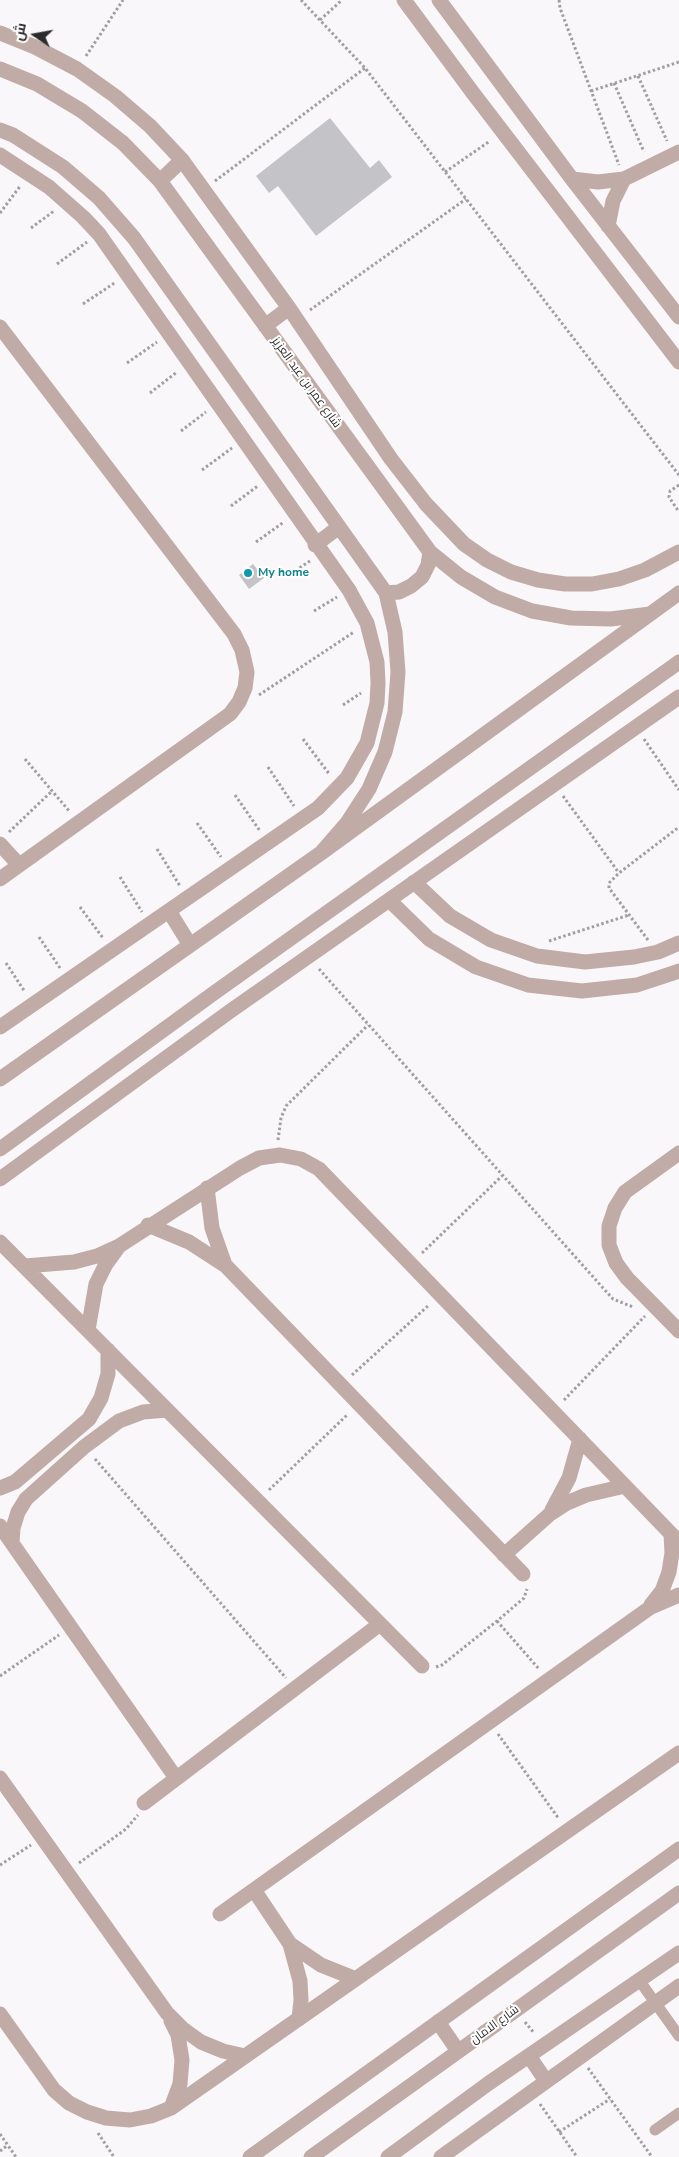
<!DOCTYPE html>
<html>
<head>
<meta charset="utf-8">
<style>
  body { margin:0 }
  #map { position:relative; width:679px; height:2157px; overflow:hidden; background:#f9f7fa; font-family:"Nunito Sans",Cairo,sans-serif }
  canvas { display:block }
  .north { position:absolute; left:10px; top:10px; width:50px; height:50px; -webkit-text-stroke:4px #fff; paint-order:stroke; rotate:282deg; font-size:14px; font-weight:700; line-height:20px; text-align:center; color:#2b2b2c }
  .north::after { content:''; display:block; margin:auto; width:18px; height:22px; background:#2b2b2c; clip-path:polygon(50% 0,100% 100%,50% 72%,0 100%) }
</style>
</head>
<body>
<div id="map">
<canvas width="679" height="2157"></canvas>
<div class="north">ش</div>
</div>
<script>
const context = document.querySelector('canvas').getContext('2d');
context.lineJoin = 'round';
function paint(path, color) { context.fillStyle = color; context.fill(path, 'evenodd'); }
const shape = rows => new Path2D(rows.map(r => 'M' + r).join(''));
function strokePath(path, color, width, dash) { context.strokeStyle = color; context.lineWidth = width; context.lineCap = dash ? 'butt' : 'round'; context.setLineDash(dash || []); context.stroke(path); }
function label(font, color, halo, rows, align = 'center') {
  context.font = font + ' "Nunito Sans",Cairo,sans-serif'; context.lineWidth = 4; context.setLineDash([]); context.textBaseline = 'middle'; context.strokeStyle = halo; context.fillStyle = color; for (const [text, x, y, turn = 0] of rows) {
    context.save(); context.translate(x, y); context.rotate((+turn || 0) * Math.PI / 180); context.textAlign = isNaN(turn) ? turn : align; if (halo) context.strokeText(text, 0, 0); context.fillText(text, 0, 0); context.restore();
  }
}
paint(shape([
  [330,118,370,168,379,160,392,177,316,236,278,186,269,193,256,176],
  [253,564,264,578,249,589,239,575]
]), '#c4c4c8');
strokePath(shape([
  [301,0,365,68,679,475],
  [559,0,560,8,619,165],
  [320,20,342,0],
  [86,56,123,0],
  [638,76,667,141],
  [614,83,644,152],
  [591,91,679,62],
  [445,172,490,141],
  [215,181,365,68],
  [0,213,21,185],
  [31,228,54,211],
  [57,264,87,242],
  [83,304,116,282],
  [310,310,466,199],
  [127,363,157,342],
  [150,393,177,372],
  [181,431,206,412],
  [202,470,232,448],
  [679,485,670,491,669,497,679,512],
  [231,506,259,485],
  [256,542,284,522],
  [287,576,310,561],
  [314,611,337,597],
  [259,695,354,632],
  [343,705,361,693],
  [303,739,330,775],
  [644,739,679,790],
  [25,759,70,812],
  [268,767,294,806],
  [235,795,260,831],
  [563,796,619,873],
  [197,823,221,857],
  [9,832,52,791],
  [157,849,180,886],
  [120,877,142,912],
  [80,907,103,938],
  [39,937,60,968],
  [648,940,609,888,609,883,619,873,679,827],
  [549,941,629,915],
  [6,963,25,992],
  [319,969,603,1288,613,1299,633,1307],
  [278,1140,281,1118,286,1106,368,1025],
  [422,1253,502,1176],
  [352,1375,429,1305],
  [564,1400,645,1316],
  [95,1459,286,1678],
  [269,1490,347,1415],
  [497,1621,539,1669],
  [436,1667,442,1665,497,1621,524,1598,527,1589],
  [0,1676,59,1635],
  [498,1734,559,1819],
  [79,1863,126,1829,138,1815],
  [0,1865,31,1845],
  [525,2022,534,2033],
  [588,2068,652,2157],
  [540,2104,577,2157],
  [559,2132,610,2099],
  [98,2133,114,2157],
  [0,2134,16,2157],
  [0,2151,8,2145]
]), '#a09ea1', 3, [2.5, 2.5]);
strokePath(shape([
  [639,1980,679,2036],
  [655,2130,679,2113]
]), '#c0aba6', 11);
strokePath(shape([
  [404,0,473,93,679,362],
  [439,0,572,179,679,317],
  [0,33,35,47,77,69,115,96,150,126,182,160,289,308,391,459,426,504,464,544,487,560,511,572,538,580,565,584,592,584,619,579,645,570,679,552],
  [0,69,37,84,82,111,123,143,160,181,430,552,461,577,495,597,532,611,571,618,611,619,650,614],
  [0,130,13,135,63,167,99,198,134,238,386,593,395,632,398,672,395,712,385,752,369,789,347,823,321,853],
  [0,155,49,187,83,217,99,234,349,590,367,623,377,662,378,683,377,703,367,743,347,778,318,808,0,1027],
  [572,179,598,182,624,179,679,152],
  [160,181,182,160],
  [608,226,613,201,624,179],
  [265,326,289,308],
  [0,327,234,634,242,650,247,672,245,688,239,702,230,714,0,879],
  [315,545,339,527],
  [386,593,399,592,411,586,422,577,428,565,430,552],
  [0,844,19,865],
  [414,882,450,916,491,940,537,956,585,962,634,957,658,952,679,943],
  [389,900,429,939,476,967,528,985,582,991,637,985,679,971],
  [169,911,190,945],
  [0,1079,321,853,679,593],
  [0,1149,214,993,679,662],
  [679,1153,625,1192,615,1208,609,1226,609,1245,616,1263,627,1278,679,1331],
  [0,1179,229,1012,679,697],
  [207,1188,212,1228,225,1265],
  [148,1225,189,1242,226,1266,523,1574],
  [0,1242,422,1666],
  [25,1266,74,1262,97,1256,119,1246,240,1168,259,1158,280,1155,301,1159,319,1169,679,1542],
  [88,1330,96,1284,106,1264,119,1246],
  [0,1488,15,1482,89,1419,101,1398,108,1374,108,1350],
  [552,1510,569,1478,580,1439],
  [0,1526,176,1778],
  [12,1543,13,1528,18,1512,26,1499,84,1447,119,1421,143,1412,167,1410],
  [504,1555,550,1514,567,1503,586,1495,625,1486],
  [651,1605,662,1591,669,1572,672,1553,671,1534],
  [0,1778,167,2013,183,2029,201,2042,223,2051,245,2056],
  [144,1803,380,1624],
  [254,1890,290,1944,300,1981,301,2000,299,2019],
  [220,1914,651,1607,679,1595],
  [290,1944,321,1965,356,1979],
  [0,2014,54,2090,69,2103,87,2112,106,2118,130,2120,151,2116,171,2108,679,1753],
  [171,2021,178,2035,182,2060,180,2084,171,2108],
  [250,2157,679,1849],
  [441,2157,679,1986]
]), '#c0aba6', 15);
strokePath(shape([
  [438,2022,458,2051],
  [529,2056,546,2081],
  [311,2157,679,1893],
  [388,2157,489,2083,679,1953]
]), '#c0aba6', 15);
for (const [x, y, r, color] of [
  [248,573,5,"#0f9aa8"]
]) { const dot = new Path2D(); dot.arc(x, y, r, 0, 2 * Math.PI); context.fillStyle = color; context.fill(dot); strokePath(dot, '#fff', 2); }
label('12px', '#2b2b2c', '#fff', [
  ["شارع عمر بن عبد العزيز",306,383,54],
  ["شارع الامان",495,2025,-36]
]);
label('bold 12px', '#0d838f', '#fff', [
  ["My home",258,573]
], 'left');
</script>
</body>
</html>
